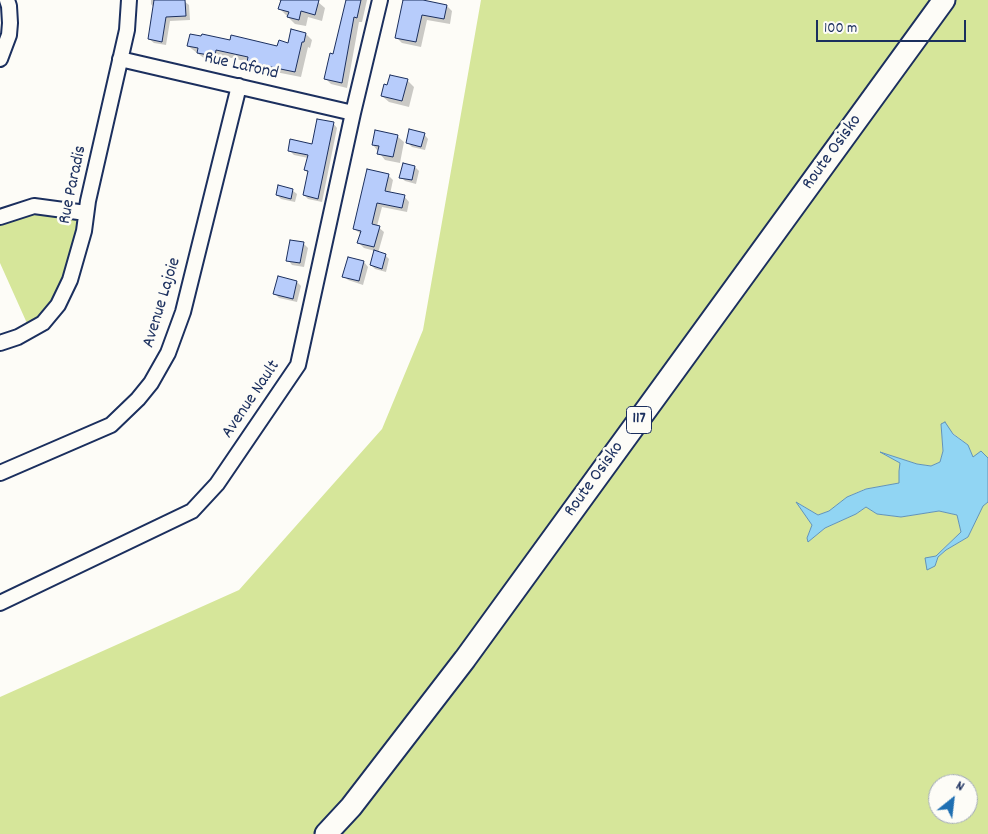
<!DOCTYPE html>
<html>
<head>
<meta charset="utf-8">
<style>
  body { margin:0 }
  #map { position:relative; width:988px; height:834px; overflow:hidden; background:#fdfcf7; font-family:Dekko,sans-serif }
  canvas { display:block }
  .north { position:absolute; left:928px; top:774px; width:50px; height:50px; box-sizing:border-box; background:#fdfcf7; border:1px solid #a3aaba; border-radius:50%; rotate:29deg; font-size:14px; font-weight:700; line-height:20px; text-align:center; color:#1b2f5e }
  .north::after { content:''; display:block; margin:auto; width:18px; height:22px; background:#1f6fb2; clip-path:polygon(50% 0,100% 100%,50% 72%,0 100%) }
  .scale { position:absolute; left:816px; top:20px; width:150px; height:22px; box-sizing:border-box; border:2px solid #1b2f5e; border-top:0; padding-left:6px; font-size:15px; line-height:18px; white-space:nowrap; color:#1b2f5e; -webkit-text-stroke:4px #fdfcf7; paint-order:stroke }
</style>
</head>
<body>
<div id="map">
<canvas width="988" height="834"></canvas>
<div class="north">N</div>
<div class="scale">100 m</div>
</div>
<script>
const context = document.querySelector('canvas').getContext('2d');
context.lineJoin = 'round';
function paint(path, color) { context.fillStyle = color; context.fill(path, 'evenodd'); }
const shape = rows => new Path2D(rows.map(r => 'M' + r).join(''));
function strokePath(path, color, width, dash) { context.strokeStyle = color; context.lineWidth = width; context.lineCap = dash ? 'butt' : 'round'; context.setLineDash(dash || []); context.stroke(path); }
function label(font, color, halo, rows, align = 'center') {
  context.font = font + ' Dekko,sans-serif'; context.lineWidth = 5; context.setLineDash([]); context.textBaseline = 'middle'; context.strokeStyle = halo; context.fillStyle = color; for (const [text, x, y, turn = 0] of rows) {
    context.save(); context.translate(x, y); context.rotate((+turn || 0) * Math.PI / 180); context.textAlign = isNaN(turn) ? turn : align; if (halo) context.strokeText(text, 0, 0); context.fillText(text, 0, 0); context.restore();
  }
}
paint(shape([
  [481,0,988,0,988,458,973,458,968,445,941,424,943,451,940,462,931,466,917,464,883,453,901,463,899,471,900,483,865,489,847,497,829,511,818,515,798,503,812,525,807,538,809,541,825,528,856,514,866,507,877,514,901,517,939,511,957,515,961,532,936,556,926,559,935,566,938,557,946,550,968,537,983,505,988,502,988,834,0,834,0,697,239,590,382,429,423,330],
  [938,784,968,784,968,814,938,814],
  [8,213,86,213,70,280,30,330,0,263,0,217]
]), '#d6e69a');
const water = shape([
  [945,422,953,434,968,445,973,457,981,451,988,458,988,502,983,506,968,537,946,550,938,557,935,566,927,570,925,558,936,556,961,532,957,515,939,511,901,517,877,514,866,507,856,514,825,528,808,542,807,538,812,525,796,502,818,515,829,511,847,497,866,489,899,483,899,471,900,463,880,452,917,464,931,466,940,462,943,451,941,424,945,422]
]);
paint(water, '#91d5f3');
strokePath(water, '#6293b7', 1);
paint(shape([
  [151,0,184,1,189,5,190,20,170,21,166,45,154,43,149,39,154,8,151,4],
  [279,0,313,0,318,2,325,8,322,21,308,17,306,26,295,24,280,9,281,2],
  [347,0,367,0,362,22,359,22,347,88,331,84,326,79,334,55],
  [404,0,425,0,424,1,447,6,452,11,450,24,427,20,421,47,402,43,396,37],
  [306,34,312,40,310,48,308,47,301,77,255,68,249,62,223,56,221,62,205,59,188,46,231,41,278,48,289,44],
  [407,80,414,87,409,107,389,102,382,96,388,86],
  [333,123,337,128,322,202,308,199,304,195,309,174,305,170,308,158,294,155,289,150,313,145],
  [424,134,428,139,425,150,412,147,407,142],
  [397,136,404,142,400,163,385,160,373,145],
  [415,167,419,171,416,184,405,181,401,177],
  [388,175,393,180,390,194,404,196,409,202,407,212,382,207,377,226,384,232,378,253,385,255,389,259,386,272,375,269,371,265,375,251,364,248,359,243,361,234,354,229],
  [292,190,297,194,295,202,281,199,277,195],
  [303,243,308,248,304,267,292,265,288,260],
  [349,258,364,262,368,267,363,285,348,280,344,276],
  [297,282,301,286,297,302,279,298,275,294]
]), '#0003');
const building = shape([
  [154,0,185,0,186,16,166,17,162,42,148,39,154,0],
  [281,0,319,0,315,15,301,11,299,20,287,17,289,12,278,9,281,0],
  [346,0,361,0,357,18,354,17,342,83,324,79,330,53,333,54,346,0],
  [403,0,423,0,447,5,444,19,422,15,416,42,395,38,403,0],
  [291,29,306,33,304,42,302,42,295,72,247,62,248,57,216,50,215,56,197,53,198,48,187,46,190,34,201,36,202,34,230,40,231,35,277,46,279,40,288,43,291,29],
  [390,75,408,79,402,101,381,96,384,84,387,85,390,75],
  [317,119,334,122,318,199,303,195,308,171,304,170,308,155,288,151,290,139,312,144,317,119],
  [409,129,425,133,421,147,406,143,409,129],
  [375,130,398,135,393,157,377,154,379,146,372,145,375,130],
  [403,163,415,166,412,180,399,178,403,163],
  [367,169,389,174,385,191,405,195,402,208,377,203,372,224,380,226,374,247,357,243,361,231,353,229,367,169],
  [278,185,293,189,291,199,276,195,278,185],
  [290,240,304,242,300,263,286,261,290,240],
  [374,250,386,254,382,269,370,265,374,250],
  [348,257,364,261,359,281,342,277,348,257],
  [278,276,297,281,293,299,273,294,278,276]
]);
paint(building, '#b7ccfb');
strokePath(building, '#1b2f5e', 1);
const minor = shape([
  [0,59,9,35,10,23,9,6,7,0],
  [120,59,353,113],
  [0,217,34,206,86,213],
  [0,343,18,337,43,323,58,305,70,280,84,231,88,201,127,30,129,0],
  [0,473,111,425,138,399,151,383,168,353,183,312,239,86],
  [0,603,192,511,217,484,298,365,353,113,380,0]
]);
const highway = shape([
  [326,834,351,807,465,659,944,0]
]);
strokePath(minor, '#1b2f5e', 18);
strokePath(highway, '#1b2f5e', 25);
strokePath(minor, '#fdfcf7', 14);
strokePath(highway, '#fdfcf7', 21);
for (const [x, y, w] of [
  [639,420,25]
]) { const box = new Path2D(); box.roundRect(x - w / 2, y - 13.5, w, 27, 4); context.fillStyle = '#fdfcf7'; context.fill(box); strokePath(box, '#1b2f5e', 1); }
label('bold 16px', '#1b2f5e', null, [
  ["117",639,420]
]);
label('18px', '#1b2f5e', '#fdfcf7', [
  ["Rue Lafond",241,67,13],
  ["Route Osisko",833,153,-54],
  ["Rue Paradis",74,185,-78],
  ["Avenue Lajoie",163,303,-73],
  ["Avenue Nault",252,400,-56],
  ["Route Osisko",595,480,-54]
]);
</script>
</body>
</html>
